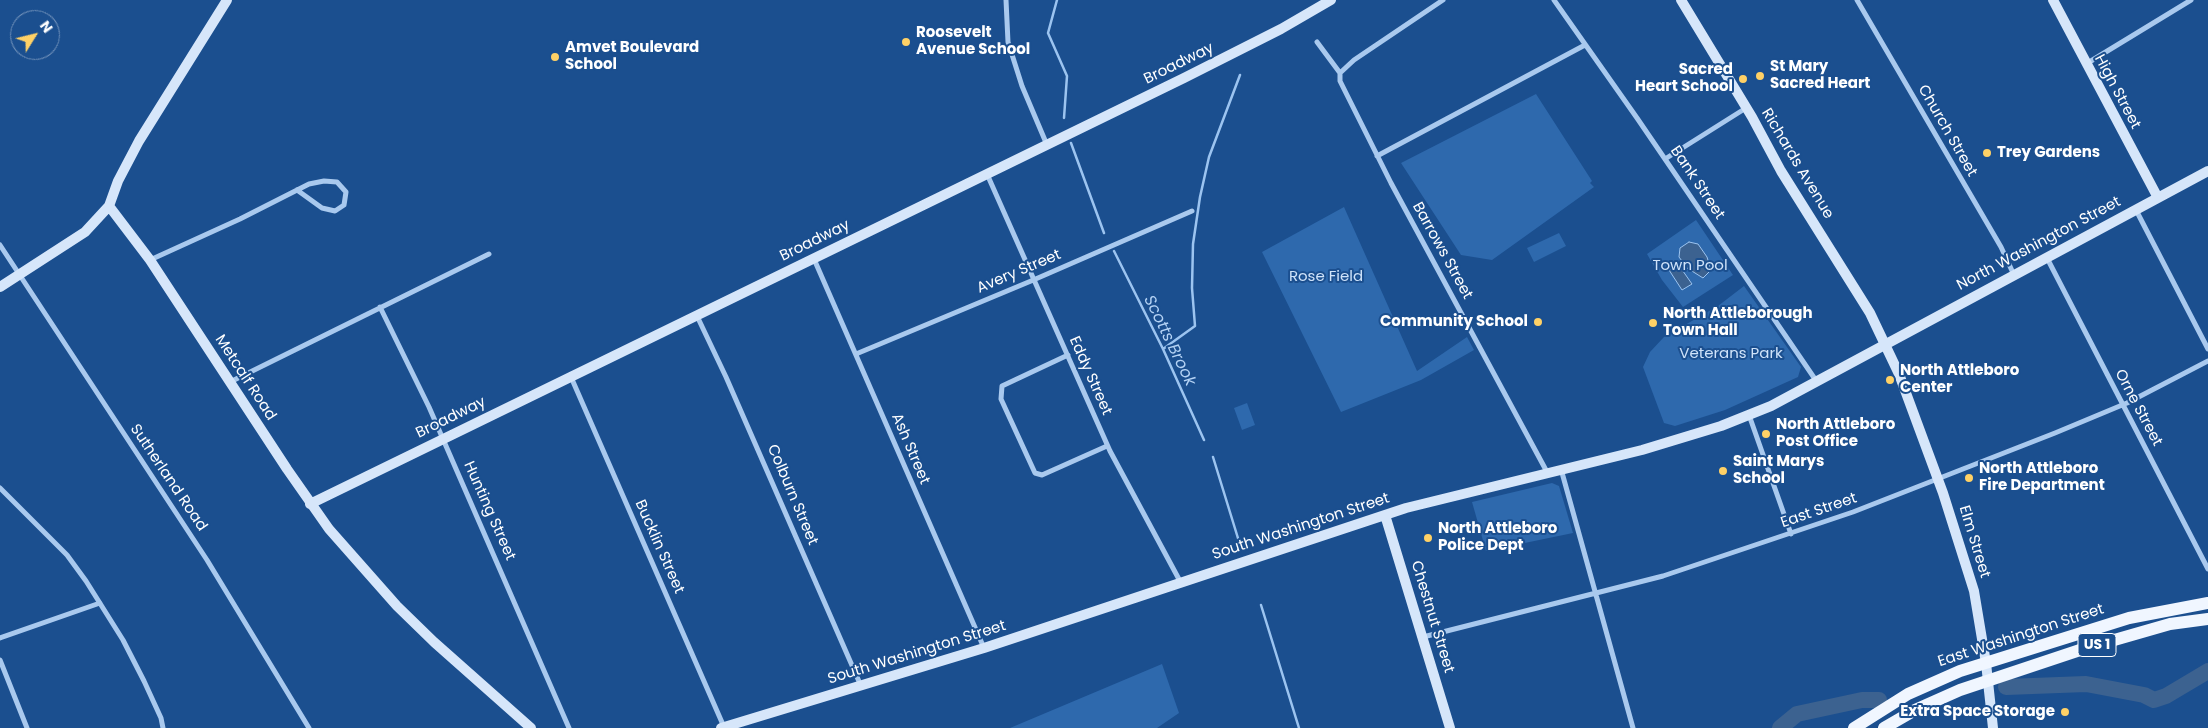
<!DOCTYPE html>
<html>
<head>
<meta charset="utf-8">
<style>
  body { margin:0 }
  #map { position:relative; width:2208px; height:728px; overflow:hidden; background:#1b4f8f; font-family:Poppins,sans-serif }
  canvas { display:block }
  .north { position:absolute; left:10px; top:10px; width:50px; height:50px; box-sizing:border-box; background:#1b4f8f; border:1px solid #7695bc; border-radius:50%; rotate:54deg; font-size:14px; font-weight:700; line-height:20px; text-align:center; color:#fff }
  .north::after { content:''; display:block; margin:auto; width:18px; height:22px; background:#ffd166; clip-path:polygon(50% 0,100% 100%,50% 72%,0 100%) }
</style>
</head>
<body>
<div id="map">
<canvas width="2208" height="728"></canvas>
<div class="north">N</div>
</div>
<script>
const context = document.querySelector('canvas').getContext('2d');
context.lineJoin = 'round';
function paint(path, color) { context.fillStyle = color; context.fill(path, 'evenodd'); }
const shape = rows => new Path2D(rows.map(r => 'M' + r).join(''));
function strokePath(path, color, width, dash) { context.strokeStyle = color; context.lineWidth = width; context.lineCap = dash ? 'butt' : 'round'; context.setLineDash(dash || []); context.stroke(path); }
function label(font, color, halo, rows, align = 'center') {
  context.font = font + ' Poppins,sans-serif'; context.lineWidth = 4; context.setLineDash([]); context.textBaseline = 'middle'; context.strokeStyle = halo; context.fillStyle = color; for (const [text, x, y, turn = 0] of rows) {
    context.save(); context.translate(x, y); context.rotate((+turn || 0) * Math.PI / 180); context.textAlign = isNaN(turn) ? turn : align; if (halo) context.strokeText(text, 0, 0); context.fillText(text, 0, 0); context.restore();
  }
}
paint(shape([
  [1536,94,1592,181,1590,183,1594,187,1492,260,1461,255,1401,163],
  [1344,207,1417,371,1467,337,1474,350,1421,380,1341,412,1262,252],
  [1696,220,1733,275,1683,307,1662,280,1647,254],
  [1559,233,1566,246,1534,262,1527,248],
  [1744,286,1801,367,1798,377,1725,410,1675,426,1664,423,1643,367,1650,352,1664,337,1718,306],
  [1247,403,1255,425,1242,430,1234,408],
  [1552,483,1559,486,1573,533,1486,551,1472,502],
  [1162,664,1179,713,1157,728,1010,728]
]), '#2e69ad');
const water = shape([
  [1689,242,1698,244,1707,257,1711,270,1703,278,1687,268,1679,257,1680,248,1689,242],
  [1678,264,1692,284,1682,290,1669,270,1678,264]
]);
paint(water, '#3c6290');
strokePath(water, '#9cc4f0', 1);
strokePath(shape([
  [1057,0,1048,33,1067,76,1064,118],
  [1071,143,1104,233],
  [1114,251,1163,349,1204,440],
  [1163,349,1195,326,1192,288,1193,244,1200,197,1209,157,1240,75],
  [1213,457,1241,548],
  [1261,605,1299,728]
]), '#9cc4f0', 2.5);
strokePath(shape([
  [2006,687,2086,684,2144,695,2154,700,2166,696,2208,671],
  [1780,728,1797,714,1862,700,1879,700]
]), '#3c6290', 16);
strokePath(shape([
  [1006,0,1008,42,1022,86,1047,145],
  [1554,0,1637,118,1817,382],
  [1857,0,2001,247,2014,275],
  [1317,42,1340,73,1340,81,1391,183,1547,472],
  [2086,64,2191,0],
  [1340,73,1354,60,1443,0],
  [1377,156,1585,45],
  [1665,159,1746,108],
  [987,174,1110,451,1181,583],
  [2136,210,2208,349],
  [0,245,207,560,309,728],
  [2047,258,2208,569],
  [814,259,984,648],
  [150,260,240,219,309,184,324,181,337,182,346,192,344,205,335,211,322,208,297,190],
  [380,307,429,407,569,728],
  [697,316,726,377,861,686],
  [856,354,1031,281,1192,211],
  [1068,355,1002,386,1001,399,1035,473,1042,475,1107,446],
  [571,377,724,727],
  [230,382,489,254],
  [1749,415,1791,534],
  [1561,469,1633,728],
  [0,488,67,555,86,581,123,640,144,681,161,718,163,728],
  [1423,637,1663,576,1853,512,2055,433,2127,403,2208,361],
  [0,638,100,603],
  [0,660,27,728]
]), '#a9c9ee', 5);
strokePath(shape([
  [1681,0,1752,117,1781,171,1870,313,1899,374,1943,493,1974,591,1986,663,1993,728],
  [2053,0,2157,196],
  [109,206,150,260,287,469,329,529,397,606,434,642,531,728],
  [0,287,85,232,109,206,118,181,139,141,227,0],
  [310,504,1184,78,1281,29,1331,0],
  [1385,515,1450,728],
  [721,728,984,648,1406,508,1642,450,1721,426,1771,406,2208,171]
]), '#d6e6fa', 10);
strokePath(shape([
  [1854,728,1908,694,1960,671,2129,618,2208,603],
  [1884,728,1915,710,1960,690,2083,649,2170,624,2208,619]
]), '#f0f6ff', 12);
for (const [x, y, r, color] of [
  [906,42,5,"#ffd166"],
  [555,57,5,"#ffd166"],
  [1760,76,5,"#ffd166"],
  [1743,79,5,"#ffd166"],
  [1987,153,5,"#ffd166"],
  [1538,322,5,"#ffd166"],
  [1653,323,5,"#ffd166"],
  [1890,380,5,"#ffd166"],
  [1766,434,5,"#ffd166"],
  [1723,471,5,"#ffd166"],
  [1969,478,5,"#ffd166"],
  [1428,538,5,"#ffd166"],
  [2065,712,5,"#ffd166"]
]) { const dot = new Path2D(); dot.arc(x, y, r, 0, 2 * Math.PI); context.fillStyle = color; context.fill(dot); strokePath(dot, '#1b4f8f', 2); }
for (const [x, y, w] of [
  [2097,645,38]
]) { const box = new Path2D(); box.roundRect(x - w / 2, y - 11.5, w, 23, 4); context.fillStyle = '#1b4f8f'; context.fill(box); strokePath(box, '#fff', 1); }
label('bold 14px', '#fff', null, [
  ["US 1",2097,645]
]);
label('bold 15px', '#fff', '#1b4f8f', [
  ["Roosevelt",916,33],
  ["Avenue School",916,50],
  ["Amvet Boulevard",565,48],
  ["School",565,65],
  ["St Mary",1770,67],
  ["Sacred Heart",1770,84],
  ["Sacred",1733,70,"right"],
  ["Heart School",1733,87,"right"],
  ["Trey Gardens",1997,153],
  ["North Attleborough",1663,314],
  ["Town Hall",1663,331],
  ["Community School",1528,322,"right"],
  ["North Attleboro",1900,371],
  ["Center",1900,388],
  ["North Attleboro",1776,425],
  ["Post Office",1776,442],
  ["Saint Marys",1733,462],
  ["School",1733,479],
  ["North Attleboro",1979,469],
  ["Fire Department",1979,486],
  ["North Attleboro",1438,529],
  ["Police Dept",1438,546],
  ["Extra Space Storage",2055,712,"right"]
], 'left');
label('15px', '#fff', '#1b4f8f', [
  ["Broadway",1179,64,-26],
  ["High Street",2117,92,62],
  ["Church Street",1947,131,60],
  ["Richards Avenue",1797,164,59],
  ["Bank Street",1697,183,56],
  ["Broadway",815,241,-26],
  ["North Washington Street",2039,244,-28],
  ["Barrows Street",1442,251,61],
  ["Avery Street",1019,272,-23],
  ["Eddy Street",1090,376,66],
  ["Metcalf Road",245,378,57],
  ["Orne Street",2138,408,62],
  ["Broadway",451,418,-26],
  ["Ash Street",910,449,67],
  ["Sutherland Road",168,478,56],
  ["Colburn Street",792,495,67],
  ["Hunting Street",489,511,66],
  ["East Street",1819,511,-19],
  ["South Washington Street",1301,527,-18],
  ["Elm Street",1974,542,73],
  ["Bucklin Street",659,547,66],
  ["Chestnut Street",1432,617,73],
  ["East Washington Street",2021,636,-18],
  ["South Washington Street",917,653,-17]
]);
label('15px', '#cfe3fa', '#1b4f8f', [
  ["Town Pool",1690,266],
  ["Rose Field",1326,277],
  ["Veterans Park",1731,354]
]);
label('italic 16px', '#b5d3f5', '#1b4f8f', [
  ["Scotts Brook",1169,341,64]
]);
</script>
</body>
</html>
